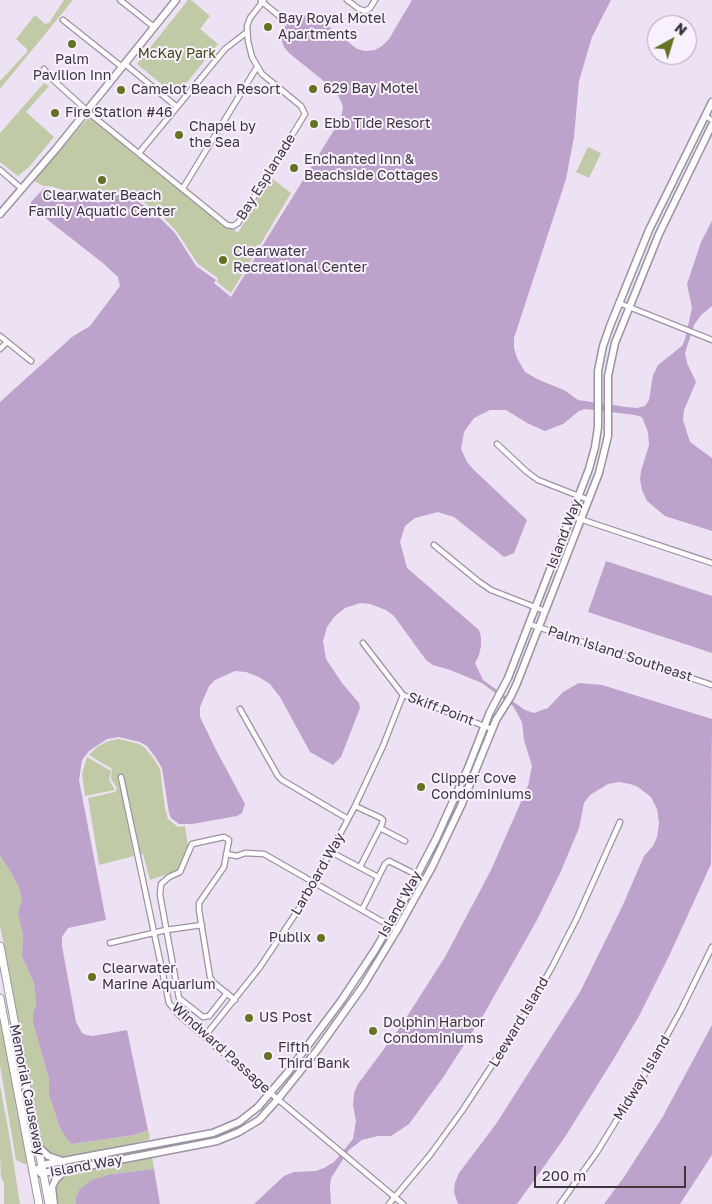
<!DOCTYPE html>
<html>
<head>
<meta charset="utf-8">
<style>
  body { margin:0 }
  #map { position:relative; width:712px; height:1204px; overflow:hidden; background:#ede2f3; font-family:"Golos Text",sans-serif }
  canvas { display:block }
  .north { position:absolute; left:647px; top:15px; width:50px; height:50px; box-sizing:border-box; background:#f9f0fe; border:1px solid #ada6b1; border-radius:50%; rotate:39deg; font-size:14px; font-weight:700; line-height:20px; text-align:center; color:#3b373d }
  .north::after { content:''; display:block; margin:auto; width:18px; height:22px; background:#64731f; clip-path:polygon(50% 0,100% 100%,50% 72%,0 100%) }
  .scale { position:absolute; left:534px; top:1166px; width:152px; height:22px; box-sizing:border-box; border:2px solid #3b373d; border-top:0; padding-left:6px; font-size:15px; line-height:18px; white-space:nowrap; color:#3b373d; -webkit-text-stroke:4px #f9f0fe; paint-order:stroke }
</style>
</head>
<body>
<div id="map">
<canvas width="712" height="1204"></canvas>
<div class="north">N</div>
<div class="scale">200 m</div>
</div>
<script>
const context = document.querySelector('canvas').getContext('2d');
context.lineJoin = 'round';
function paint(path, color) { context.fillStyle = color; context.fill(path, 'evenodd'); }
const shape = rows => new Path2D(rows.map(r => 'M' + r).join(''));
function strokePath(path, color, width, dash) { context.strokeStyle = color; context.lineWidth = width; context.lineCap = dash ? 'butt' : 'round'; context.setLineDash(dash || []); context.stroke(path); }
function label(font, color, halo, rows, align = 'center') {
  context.font = font + ' "Golos Text",sans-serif'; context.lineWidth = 4; context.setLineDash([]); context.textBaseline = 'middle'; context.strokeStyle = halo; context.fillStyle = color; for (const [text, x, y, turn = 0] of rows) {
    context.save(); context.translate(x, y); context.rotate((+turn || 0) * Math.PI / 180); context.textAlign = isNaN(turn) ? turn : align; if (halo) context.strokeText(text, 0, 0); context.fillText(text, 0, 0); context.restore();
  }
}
paint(shape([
  [64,0,73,0,0,89,0,81,27,52,27,49,16,39,35,15,45,24,49,23],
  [188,0,191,0,210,16,200,29,218,44,176,96,137,64],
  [44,83,49,86,26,112,54,137,28,168,18,176,0,162,0,133],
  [89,117,225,227,233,229,238,233,270,177,291,193,260,245,257,245,253,249,252,251,255,254,231,293,217,282,218,278,198,264,177,232,164,218,146,204,126,191,121,191,109,196,105,194,99,200,49,186,43,186,33,180],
  [588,147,601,153,589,178,576,172],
  [119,739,139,744,145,748,154,759,160,769,165,808,168,819,178,827,185,826,188,847,178,870,150,880,143,854,140,855,123,774,118,776,134,856,99,865,88,798,115,792,117,788,111,779,112,769,89,755,97,747,108,741],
  [87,757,111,771,109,780,115,790,85,796,82,774],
  [0,856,11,872,19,888,22,899,18,913,23,936,22,956,34,983,36,1006,33,1023,49,1079,49,1095,60,1128,72,1144,134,1135,148,1130,150,1137,148,1140,134,1143,134,1145,89,1153,57,1157,52,1156,42,1147,0,925],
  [0,1011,28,1163,24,1164,16,1160,0,1066],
  [0,1085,9,1134,20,1204,4,1204,4,1183,1,1177,0,1155],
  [152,1156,154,1169,112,1174,76,1197,76,1204,56,1204,54,1185,57,1181,68,1172]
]), '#c1caa6');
paint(shape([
  [412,0,611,0,592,37,579,81,574,137,566,179,514,338,514,348,517,358,525,372,539,380,564,390,578,400,626,407,637,408,645,406,649,400,653,375,658,365,682,346,685,339,692,308,687,284,701,242,712,221,712,306,701,315,694,325,685,353,687,363,696,382,684,410,683,420,690,442,712,458,712,531,665,516,647,501,642,490,640,479,641,471,649,445,648,432,642,417,635,415,585,409,579,411,563,424,545,431,527,423,506,410,490,410,474,418,464,432,461,449,467,462,474,470,527,520,514,553,504,557,454,517,438,512,415,518,405,526,400,542,407,568,479,630,481,637,481,646,479,655,475,663,483,680,525,710,534,713,548,708,563,692,579,683,602,685,712,719,711,864,670,954,639,1016,613,1060,565,1137,517,1204,458,1204,454,1192,455,1183,459,1173,496,1124,580,992,622,907,644,856,653,846,657,837,659,823,657,809,651,797,638,787,630,784,619,782,608,784,590,795,584,803,579,828,561,871,537,920,484,1014,442,1079,409,1124,391,1136,378,1136,362,1140,349,1150,331,1178,330,1187,331,1204,254,1204,284,1176,294,1172,316,1171,324,1168,334,1162,353,1139,356,1121,353,1105,354,1093,358,1084,401,1026,445,957,491,870,528,786,532,766,524,740,522,722,513,706,482,683,450,670,433,665,426,660,394,616,386,610,370,604,360,603,345,608,335,616,327,627,323,641,326,659,342,683,359,703,360,708,341,757,333,765,310,752,280,697,270,684,259,677,246,672,235,671,215,680,209,686,200,707,200,717,214,746,245,804,242,813,237,816,192,824,179,824,171,818,169,813,162,768,156,758,147,746,140,742,119,737,107,739,89,751,82,760,79,780,106,920,68,928,62,937,62,946,76,1022,82,1033,86,1035,93,1036,127,1030,148,1130,134,1135,72,1144,67,1139,60,1128,49,1095,49,1079,33,1023,33,1014,36,1006,34,983,22,956,23,936,18,913,22,899,19,888,11,872,0,856,0,402,72,337,90,326,120,286,118,277,104,264,30,206,31,202,44,188,99,203,105,197,109,198,112,196,125,194,145,206,162,220,175,233,196,266,216,280,214,283,231,297,258,253,255,250,257,247,261,248,339,122,342,114,343,106,336,91,289,53,284,47,281,38,284,28,289,21,297,16,302,15,313,16,322,21,357,49,365,51,375,50,382,46,389,39],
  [606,561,712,596,712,653,588,612],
  [712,1025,712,1155,680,1204,604,1204,624,1177,662,1118],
  [154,1169,160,1204,76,1204,76,1197,80,1189,92,1180,112,1174]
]), '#bda2cb');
const street = shape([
  [120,0,154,27],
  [347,0,359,9,365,11,370,8,375,0],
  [261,1,283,19],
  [63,20,122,67],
  [125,64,177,107],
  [44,69,50,77,94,117,227,225,233,226,238,223,305,114,301,106,262,74,252,57,248,41,247,26,250,18,264,0],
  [705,116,712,120],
  [139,153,225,49,247,32],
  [0,170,22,189],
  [183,188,257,67],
  [619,303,712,340],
  [0,336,31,361],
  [0,349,7,342],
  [497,444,527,472,538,480,589,500],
  [571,516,712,563],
  [434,545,478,581,491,590,545,611],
  [529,624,712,685],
  [363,643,403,695,492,729],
  [240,709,278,776,282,780,348,819],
  [121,777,169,1003,178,1014,244,1071,403,1204],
  [355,806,381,818,383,820,382,824,360,867],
  [380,828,405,841],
  [331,852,378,877],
  [226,854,237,856,245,853,264,854,397,930],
  [362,910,385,864,389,861,417,875],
  [110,943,166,930,202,925],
  [227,993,209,1016,203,1017,179,998,160,895,161,884,169,877,180,872,192,844,224,837,229,840,224,867,199,903,199,910,210,977,213,982,235,1000],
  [205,1036,260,967,306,898,355,806,383,746,403,695],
  [389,1204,430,1155,462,1111,523,1018,552,967,577,918,620,822],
  [560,1204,597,1152,654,1059,681,1010,712,947]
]);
const secondary = shape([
  [0,214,56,149,176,0],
  [38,1146,48,1156,60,1160],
  [33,1172,42,1166,47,1164,213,1133,239,1122,258,1107,288,1072,341,1001,375,950,404,900,436,839,468,768,490,712,508,678,589,469,595,447,598,427,598,371,603,346,610,326,649,230,712,102],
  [40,1173,67,1170,202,1144,217,1141,239,1132,259,1120,278,1099,318,1049,363,986,397,930,432,867,461,806,496,720,511,696,517,683,599,473,608,436,608,376,615,343,659,234,712,125],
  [54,1204,52,1187,56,1179,65,1171]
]);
const primary = shape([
  [0,946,49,1204],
  [0,998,39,1204]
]);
strokePath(street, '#9d92a2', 7);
strokePath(secondary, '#9d92a2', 9);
strokePath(primary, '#9d92a2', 9);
strokePath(street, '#fff', 4.5);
strokePath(secondary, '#fff', 6);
strokePath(primary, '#fff', 7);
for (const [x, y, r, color] of [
  [268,27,5,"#64731f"],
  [72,44,5,"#64731f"],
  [313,89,5,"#64731f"],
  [121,90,5,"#64731f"],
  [55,113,5,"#64731f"],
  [314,124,5,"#64731f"],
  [179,135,5,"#64731f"],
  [294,168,5,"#64731f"],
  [102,180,5,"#64731f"],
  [223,260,5,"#64731f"],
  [421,787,5,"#64731f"],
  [321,938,5,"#64731f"],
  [92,977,5,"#64731f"],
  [249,1018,5,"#64731f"],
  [373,1031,5,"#64731f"],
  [268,1056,5,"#64731f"]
]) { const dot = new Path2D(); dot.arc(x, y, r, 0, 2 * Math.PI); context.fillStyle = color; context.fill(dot); strokePath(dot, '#f9f0fe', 2); }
label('14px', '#3b373d', '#f9f0fe', [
  ["Bay Royal Motel",278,19],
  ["Apartments",278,35],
  ["Palm",72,60,"center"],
  ["Pavilion Inn",72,76,"center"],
  ["629 Bay Motel",323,89],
  ["Camelot Beach Resort",131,90],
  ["Fire Station #46",65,113],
  ["Ebb Tide Resort",324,124],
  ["Chapel by",189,127],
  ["the Sea",189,143],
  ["Enchanted Inn &",304,160],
  ["Beachside Cottages",304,176],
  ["Clearwater Beach",102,196,"center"],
  ["Family Aquatic Center",102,212,"center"],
  ["Clearwater",233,252],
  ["Recreational Center",233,268],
  ["Clipper Cove",431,779],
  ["Condominiums",431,795],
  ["Publix",311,938,"right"],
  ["Clearwater",102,969],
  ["Marine Aquarium",102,985],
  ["US Post",259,1018],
  ["Dolphin Harbor",383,1023],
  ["Condominiums",383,1039],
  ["Fifth",278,1048],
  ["Third Bank",278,1064]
], 'left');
label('14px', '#404915', '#f9f0fe', [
  ["McKay Park",177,54]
]);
label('14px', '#3b373d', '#f9f0fe', [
  ["Bay Esplanade",266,177,-58],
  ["Island Way",564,534,-69],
  ["Palm Island Southeast",620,654,18],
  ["Skiff Point",441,709,21],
  ["Larboard Way",318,874,-60],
  ["Island Way",400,904,-61],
  ["Leeward Island",519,1022,-59],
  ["Windward Passage",221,1048,42],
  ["Midway Island",642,1078,-59],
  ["Memorial Causeway",27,1090,79],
  ["Island Way",86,1166,-10]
]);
</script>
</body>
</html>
